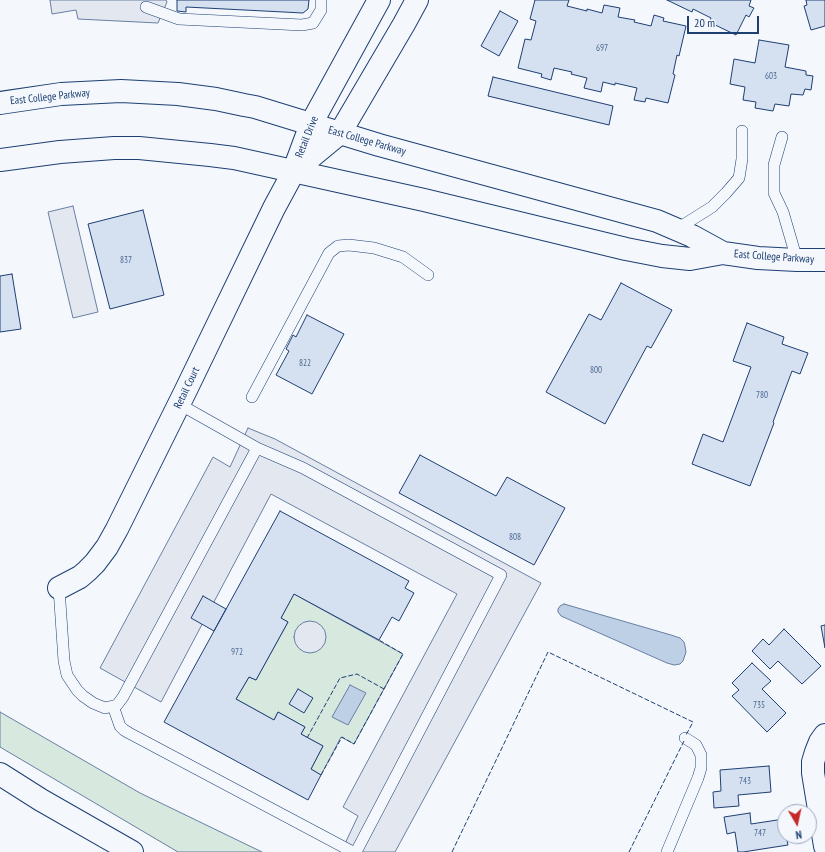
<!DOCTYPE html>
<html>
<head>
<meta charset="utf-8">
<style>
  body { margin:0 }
  #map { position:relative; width:825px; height:852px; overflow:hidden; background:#f4f7fb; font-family:"PT Sans Narrow",sans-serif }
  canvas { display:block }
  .north { position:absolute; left:777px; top:804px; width:40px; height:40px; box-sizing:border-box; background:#f4f7fb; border:1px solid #9eadc5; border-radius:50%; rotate:171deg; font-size:11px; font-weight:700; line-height:16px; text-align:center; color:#1d3f73 }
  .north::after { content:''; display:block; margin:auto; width:14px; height:18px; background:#c62828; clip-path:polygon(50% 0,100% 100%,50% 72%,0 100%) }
  .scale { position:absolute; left:687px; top:16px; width:72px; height:18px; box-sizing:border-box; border:2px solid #1d3f73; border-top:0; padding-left:5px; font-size:12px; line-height:14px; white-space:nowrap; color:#1d3f73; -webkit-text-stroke:3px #f4f7fb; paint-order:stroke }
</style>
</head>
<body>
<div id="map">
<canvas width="825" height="852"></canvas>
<div class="north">N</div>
<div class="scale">20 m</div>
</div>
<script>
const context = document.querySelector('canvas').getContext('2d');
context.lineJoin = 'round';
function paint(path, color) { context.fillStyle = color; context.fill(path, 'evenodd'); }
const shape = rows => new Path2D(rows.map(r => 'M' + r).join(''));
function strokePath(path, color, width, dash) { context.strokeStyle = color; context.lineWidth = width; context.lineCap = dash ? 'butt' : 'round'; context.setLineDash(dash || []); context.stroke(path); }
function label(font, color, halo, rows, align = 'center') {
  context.font = font + ' "PT Sans Narrow",sans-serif'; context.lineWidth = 3; context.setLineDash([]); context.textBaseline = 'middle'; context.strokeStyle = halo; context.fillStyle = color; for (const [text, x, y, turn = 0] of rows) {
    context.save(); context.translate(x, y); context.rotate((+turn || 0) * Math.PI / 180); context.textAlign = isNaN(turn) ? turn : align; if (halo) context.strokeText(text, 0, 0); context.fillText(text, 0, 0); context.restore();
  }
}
const green = shape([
  [294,594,403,654,354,744,341,737,321,775,311,769,323,746,301,734,305,727,278,712,274,720,236,699,249,677,256,680,288,622,281,618,294,594],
  [0,712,140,793,262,852,178,852,0,747,0,712]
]);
paint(green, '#d7e8df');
strokePath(green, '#687fa3', 1);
const parking = shape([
  [50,0,166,0,167,2,158,23,78,19,76,10,52,14,50,0],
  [73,206,98,312,73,318,48,212,73,206],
  [248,428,275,439,541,583,395,852,346,852,342,850,358,816,343,807,457,594,271,494,161,702,100,668,213,457,230,467,248,428],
  '294 637a16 16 0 1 1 32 0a16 16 0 1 1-32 0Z'
]);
paint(parking, '#e3e8f0');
strokePath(parking, '#687fa3', 1);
const water = shape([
  [564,604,671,635,680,638,684,642,685,646,686,652,683,661,680,664,674,665,667,663,561,616,558,612,558,609,560,606,564,604],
  [350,685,366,693,348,725,332,717,350,685]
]);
paint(water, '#bed0e5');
strokePath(water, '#687fa3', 1);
const building = shape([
  [177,0,309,0,308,9,303,13,186,7,186,12,177,11,177,0],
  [535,0,569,0,567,6,587,11,587,9,602,13,604,5,620,8,618,17,635,20,634,22,651,26,654,15,664,18,663,21,686,26,679,56,677,55,673,74,675,75,668,103,646,98,645,102,634,100,637,88,615,83,615,85,603,82,601,92,584,88,587,78,571,74,572,72,554,68,551,80,541,77,542,74,518,68,525,39,531,40,536,21,530,19,535,0],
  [667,0,751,0,749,6,754,8,749,17,746,15,736,35,709,22,711,18,693,9,692,12,667,0],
  [806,0,825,0,825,26,811,30,804,6,807,5,806,0],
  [500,11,518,21,499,56,481,46,500,11],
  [759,40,789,45,785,67,806,71,806,75,813,76,811,90,805,89,803,95,791,94,789,106,775,104,773,111,755,108,756,102,743,100,745,87,730,84,734,59,755,63,759,40],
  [493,77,613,106,609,125,488,96,493,77],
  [143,210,164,295,110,309,88,224,143,210],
  [12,274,21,329,0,332,0,276,12,274],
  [621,283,672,310,651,348,647,346,605,424,546,392,589,314,601,320,621,283],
  [307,315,344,334,312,394,276,375,289,351,286,349,293,335,296,337,307,315],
  [747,323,784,337,782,344,808,353,800,374,792,371,773,422,774,423,750,486,692,464,703,434,723,442,751,367,733,361,747,323],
  [420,455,496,496,507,477,565,508,534,565,399,493,420,455],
  [280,511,409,581,405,588,414,593,399,621,392,617,379,640,294,594,281,618,288,622,256,680,249,677,236,699,274,720,278,712,305,727,301,734,323,746,311,769,321,775,308,800,164,722,280,511],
  [203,596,226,609,214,631,191,618,203,596],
  [825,625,825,648,821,626,825,625],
  [784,629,821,666,802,684,778,661,770,669,752,651,763,639,769,645,784,629],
  [752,663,771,681,762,689,786,713,767,732,732,696,739,690,732,683,752,663],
  [298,689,313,698,304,713,289,704,298,689],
  [769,766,771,792,738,795,739,806,714,808,713,792,721,791,720,770,769,766],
  [750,813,751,824,784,819,785,836,786,836,788,845,743,852,738,852,735,832,727,834,724,817,750,813]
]);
paint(building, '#d5e0f0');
strokePath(building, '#1d3f73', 1);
const service = shape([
  [146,7,179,19,302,25,313,23,321,10,321,0],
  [782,137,774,165,774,193,783,212,797,260],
  [677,229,712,207,726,193,739,178,742,159,742,131],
  [252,397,329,253,338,246,349,245,374,248,403,257,428,275],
  [179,404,257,448,303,468,501,575,356,852],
  [59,588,64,661,67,675,77,690,83,696,93,703,105,708,117,705,123,697,257,448],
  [113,706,120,726,124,730,129,733,353,852],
  [667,852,698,778,701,768,701,755,696,745,685,738]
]);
const minor = shape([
  [59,588,80,577,87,571,95,563,107,547,117,529,185,392,274,208,294,171],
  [825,735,820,742,816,752,813,762,813,773,825,846]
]);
const tertiary = shape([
  [294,170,311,124,379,0],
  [294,171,340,133,404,24,417,0]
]);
const secondary = shape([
  [0,103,61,94,121,91,178,94,216,99,244,105,255,107,379,145,657,221,692,236,723,253],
  [0,160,60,152,114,148,139,148,210,155,234,158,424,200,626,249,662,256,690,259,723,253,758,258,797,260,825,260]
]);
const motorway = shape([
  [0,774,41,800,132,852]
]);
strokePath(service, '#1d3f73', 12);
strokePath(minor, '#1d3f73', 24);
strokePath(tertiary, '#1d3f73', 24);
strokePath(secondary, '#1d3f73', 24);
strokePath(motorway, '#1d3f73', 24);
strokePath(service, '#f4f7fb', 11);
strokePath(minor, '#f4f7fb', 22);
strokePath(tertiary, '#f4f7fb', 22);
strokePath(secondary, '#f4f7fb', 22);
strokePath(motorway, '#f4f7fb', 22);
strokePath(shape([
  [307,738,340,678,357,674,384,689],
  [321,775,342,737,354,744,403,654,379,640],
  [452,852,548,652,693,722,686,735],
  [629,852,684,741]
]), '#1d3f73', 1, [5, 2]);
label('9px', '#4b6792', null, [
  ["697",602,48],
  ["603",771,76],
  ["837",126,260],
  ["822",305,363],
  ["800",596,370],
  ["780",762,395],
  ["808",515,537],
  ["972",237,652],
  ["735",759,705],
  ["743",745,781],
  ["747",760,833]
]);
label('11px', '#1d3f73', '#f4f7fb', [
  ["East College Parkway",50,97,-6],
  ["Retail Drive",307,137,-68],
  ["East College Parkway",367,141,16],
  ["East College Parkway",774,257,4],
  ["Retail Court",187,388,-64]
]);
</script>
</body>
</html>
